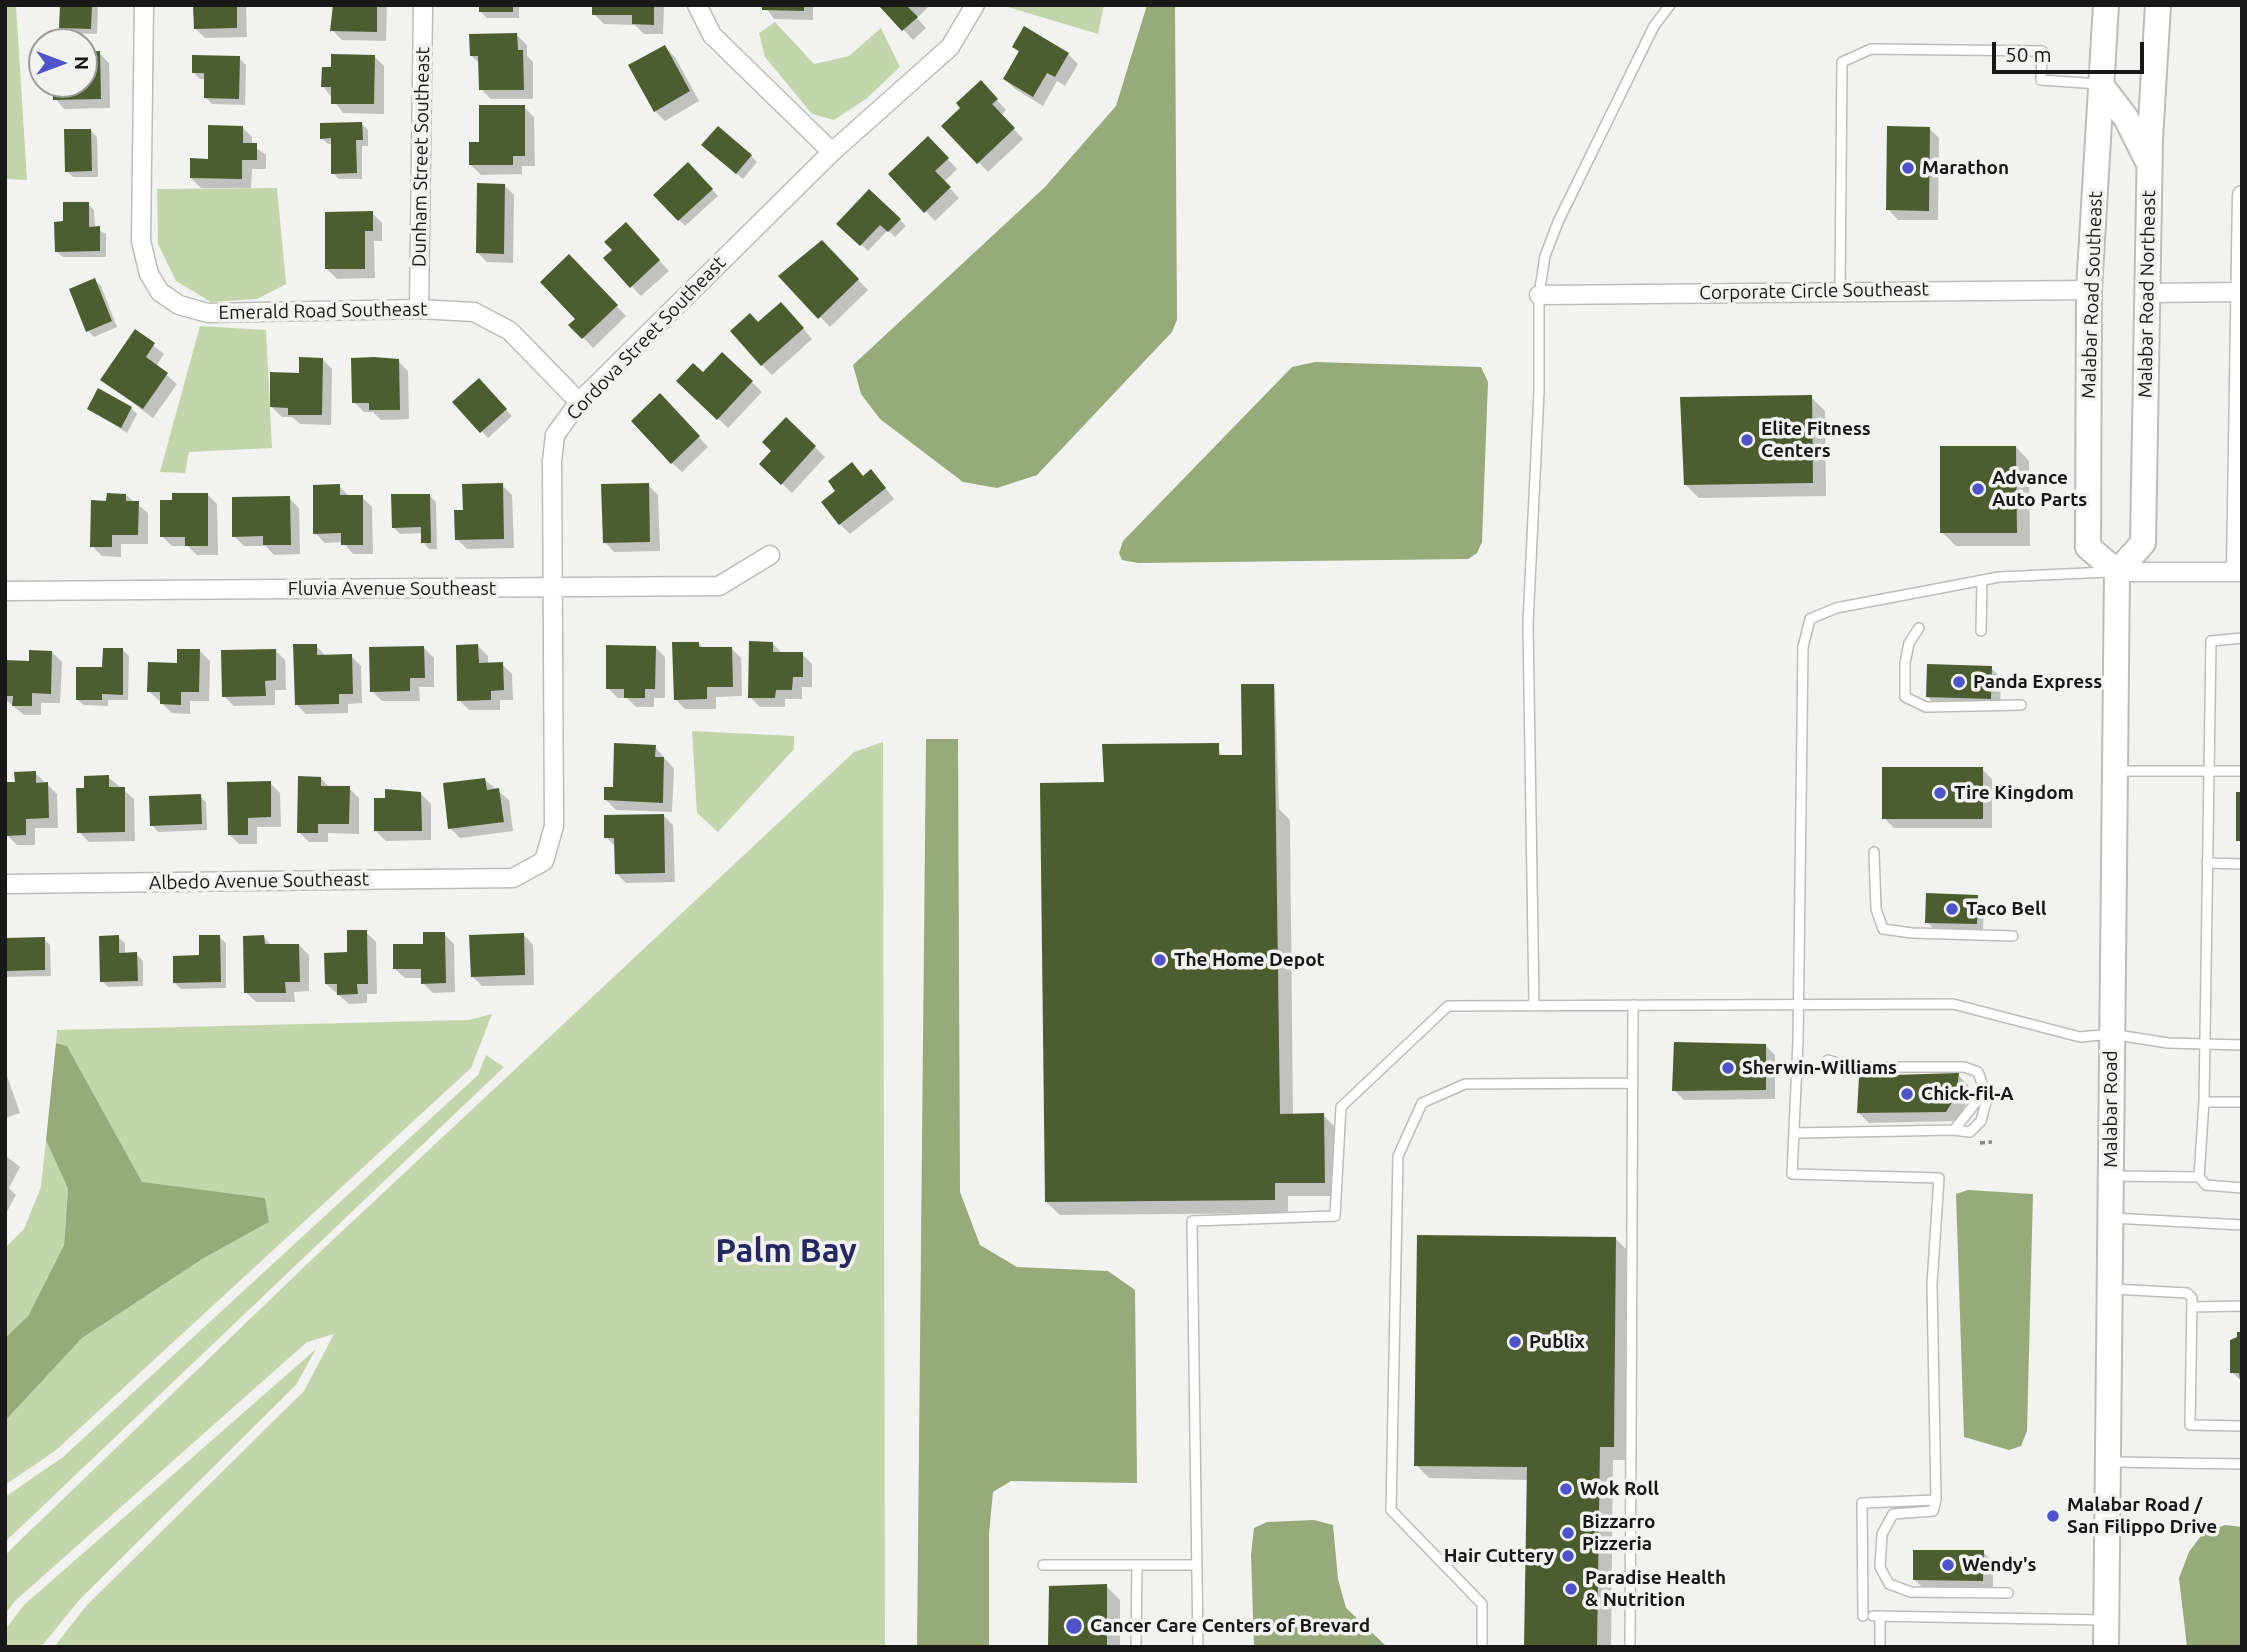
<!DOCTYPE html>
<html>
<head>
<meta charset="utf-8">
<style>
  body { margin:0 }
  #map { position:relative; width:2247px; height:1652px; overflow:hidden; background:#f2f3f0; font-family:Ubuntu,sans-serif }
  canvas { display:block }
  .frame { position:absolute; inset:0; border:7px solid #171817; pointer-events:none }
  .north { position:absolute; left:28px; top:28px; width:70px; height:70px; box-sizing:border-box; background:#f2f3f0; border:2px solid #9a9b99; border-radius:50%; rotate:90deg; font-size:19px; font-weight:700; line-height:28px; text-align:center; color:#171817 }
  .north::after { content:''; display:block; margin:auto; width:24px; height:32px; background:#4f53c9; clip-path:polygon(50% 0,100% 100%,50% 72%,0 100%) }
  .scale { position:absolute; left:1992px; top:42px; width:152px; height:32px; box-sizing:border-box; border:4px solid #171817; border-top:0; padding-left:9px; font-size:21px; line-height:24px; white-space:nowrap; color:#171817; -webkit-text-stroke:5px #f2f3f0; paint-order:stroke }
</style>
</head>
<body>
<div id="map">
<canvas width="2247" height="1652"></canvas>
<div class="frame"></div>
<div class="north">N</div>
<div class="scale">50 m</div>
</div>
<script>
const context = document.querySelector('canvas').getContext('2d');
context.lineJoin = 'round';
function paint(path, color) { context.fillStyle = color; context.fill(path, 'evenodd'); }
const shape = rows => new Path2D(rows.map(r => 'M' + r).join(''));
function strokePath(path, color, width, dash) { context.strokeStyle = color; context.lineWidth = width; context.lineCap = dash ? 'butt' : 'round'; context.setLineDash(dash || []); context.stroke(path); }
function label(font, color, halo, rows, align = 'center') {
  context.font = font + ' Ubuntu,sans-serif'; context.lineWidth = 7; context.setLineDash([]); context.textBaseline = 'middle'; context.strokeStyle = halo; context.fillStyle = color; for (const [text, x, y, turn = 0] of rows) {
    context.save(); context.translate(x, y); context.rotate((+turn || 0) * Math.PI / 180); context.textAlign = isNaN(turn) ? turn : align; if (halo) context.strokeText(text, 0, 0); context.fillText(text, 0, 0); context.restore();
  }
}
paint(shape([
  [5,5,16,5,27,180,6,179],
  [1001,5,1104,5,1098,34],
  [775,22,814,64,849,56,881,28,900,67,866,99,834,120,812,114,765,57,759,33],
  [277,188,286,284,257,299,211,302,176,281,158,244,157,189],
  [200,326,266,330,272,448,189,452,185,473,160,472],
  [692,731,794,736,794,749,718,832,697,813],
  [883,742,885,1647,54,1647,87,1605,304,1391,334,1334,307,1342,16,1600,5,1614,5,1555,306,1265,854,752],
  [492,1014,471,1068,55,1451,5,1485,5,1421,82,1338,204,1258,269,1222,265,1198,142,1183,67,1046,56,1043,57,1030,469,1020],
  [486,1055,504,1067,5,1542,5,1497,63,1457,478,1075],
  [46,1140,68,1189,64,1245,28,1316,5,1338,5,1248,24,1229,41,1187],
  [316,1349,296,1385,80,1599,41,1647,5,1647,5,1630,24,1605]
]), '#c3d5aa');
paint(shape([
  [1147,5,1175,5,1177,320,1172,332,1037,475,997,488,963,482,880,419,861,394,853,365,1045,187,1116,106],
  [1315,362,1481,367,1488,382,1482,542,1477,553,1468,559,1138,563,1122,560,1119,553,1123,541,1292,367],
  [926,739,958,739,960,1192,980,1245,1017,1267,1108,1271,1135,1290,1137,1483,1011,1481,993,1492,989,1533,989,1647,917,1647],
  [56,1043,67,1046,142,1182,265,1198,269,1222,204,1258,82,1338,5,1421,5,1338,28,1316,64,1245,68,1189,46,1140],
  [1968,1190,2033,1194,2027,1431,2021,1446,2009,1450,1964,1437,1956,1194],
  [1314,1520,1333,1525,1338,1579,1346,1608,1387,1647,1254,1647,1251,1555,1254,1528,1267,1522],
  [2225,1525,2242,1527,2242,1647,2187,1647,2179,1578,2189,1552,2203,1533]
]), '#96ab79');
paint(shape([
  [61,5,98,5,97,34,67,33,61,27],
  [195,5,246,5,247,37,205,38,195,28],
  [333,5,387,5,386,41,342,40,332,30],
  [481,5,519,5,519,18,487,18,480,11],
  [594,5,664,5,663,34,644,34,635,25,604,24,594,14],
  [764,5,813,5,813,20,774,19],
  [881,5,930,5,917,18,926,28,913,40],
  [517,35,527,45,527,56,533,62,533,99,491,99,481,89,480,64,471,55],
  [665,47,675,57,699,101,665,121,655,111],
  [1014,47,1068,54,1078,64,1065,86,1057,81,1043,106,1015,89,1005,79,1020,53],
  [84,53,99,53,109,63,110,108,64,109,43,84,84,84],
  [374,56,384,66,384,114,343,113,323,86],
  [239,58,246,65,245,105,212,104,205,97,206,79,200,79,193,72],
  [981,83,1006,110,1001,115,1023,139,988,172,944,126,962,108],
  [524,107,534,117,535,166,522,166,522,174,481,175,471,165,481,144],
  [362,124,368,130,368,146,362,146,362,179,339,179,333,173,333,144,328,144,321,138],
  [242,127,252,137,252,145,266,155,266,169,252,169,251,188,201,188,191,178],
  [1929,128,1939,138,1938,220,1898,220,1888,209],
  [91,131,97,137,98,177,73,177,67,171],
  [928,138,957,169,944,182,959,198,935,221,890,174],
  [710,151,751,156,757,162,743,179],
  [688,164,718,196,685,226,655,195],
  [504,185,514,195,513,263,487,262,477,252],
  [869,191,906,226,895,237,888,230,868,251,839,224],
  [88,204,94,210,95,228,106,234,106,257,63,257,56,251,65,223],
  [372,213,382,223,382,241,374,241,375,278,337,279,327,269],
  [635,234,669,271,641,296,605,258],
  [822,242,868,290,830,327,781,276],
  [569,256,626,316,593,348,571,325,577,319],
  [94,280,101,286,117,327,94,337,88,331],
  [791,314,812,339,772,375,762,365,759,324],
  [135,331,164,354,156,366,177,384,153,418,102,380],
  [723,354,762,392,728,428,679,381,703,375],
  [322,359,332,369,331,425,300,424,292,417,282,417,272,407,301,374],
  [398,361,408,371,409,419,381,420,373,412,364,412,354,402],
  [479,380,512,416,488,438,455,402],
  [1811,397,1825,411,1826,496,1699,498,1686,485],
  [670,406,708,447,682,472,672,463],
  [89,408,131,408,137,414,127,433],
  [786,419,825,457,792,493,761,464,773,451],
  [2016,447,2029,461,2030,546,1956,546,1942,532],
  [852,464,864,477,881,482,894,499,850,534,840,524,838,491],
  [502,485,512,495,514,548,467,549,457,539,465,512],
  [648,485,658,495,660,551,614,552,605,542],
  [339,486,350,497,362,497,372,507,373,554,353,554,343,542,325,543,315,533],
  [207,494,217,504,218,555,197,555,188,546,172,546,162,536],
  [126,495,148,513,148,544,121,544,121,557,102,556,92,546,108,502],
  [429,495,436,502,437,549,429,549,423,542,423,533,400,534,393,527],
  [289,498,299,508,300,554,274,555,266,546,244,546,234,536],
  [699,643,704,649,731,648,741,658,742,696,716,697,716,709,685,709,675,699],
  [772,643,783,654,802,654,812,664,812,687,802,687,802,699,785,699,785,707,760,707,750,697],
  [316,646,327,657,351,656,361,666,362,703,348,704,348,713,306,714,296,704],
  [478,646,488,656,488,664,502,664,512,674,513,700,500,700,500,710,469,710,459,700],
  [655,647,665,657,665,698,654,698,654,707,636,707,627,698,618,698,608,688],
  [424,648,434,658,434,687,419,687,420,701,382,701,372,691],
  [123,650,129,656,128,700,108,700,108,706,84,705,77,699],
  [275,650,285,660,286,690,275,690,275,705,234,706,224,696],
  [200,651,210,661,209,701,190,701,190,714,172,713,149,691],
  [52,652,62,662,60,703,41,703,41,715,24,715,5,699,5,662,30,663],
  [1991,668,2001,678,2000,709,1938,707,1928,697],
  [1273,686,1275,688,1279,809,1290,820,1293,1115,1323,1115,1337,1129,1338,1196,1288,1196,1288,1213,1060,1215,1046,1202,1105,784,1218,745,1221,757,1244,757],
  [655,747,674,769,672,812,616,810,606,800],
  [1982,769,1992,779,1992,828,1894,828,1884,818],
  [35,773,57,794,58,828,35,828,35,845,17,845,7,835,16,784],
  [108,777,134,799,135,841,89,842,79,832,86,789],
  [321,778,330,788,349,788,359,798,359,834,328,833,328,842,309,842,299,832],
  [485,780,509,800,513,831,460,838,450,828],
  [270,783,280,793,281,827,257,827,257,844,239,844,229,834],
  [421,794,431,804,431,840,386,841,376,831],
  [200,796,206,802,207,830,158,832,152,825],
  [663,815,673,825,675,882,626,883,616,873,616,847,606,837],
  [1977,897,1984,903,1983,930,1933,928,1927,922],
  [366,932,376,942,377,994,367,994,367,1003,349,1004,326,984],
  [444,934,454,944,455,992,433,993,423,983,423,978,405,978,395,969],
  [523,934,533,945,534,985,482,986,472,976],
  [118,937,125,943,125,955,136,954,143,961,143,986,108,987,102,981],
  [219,937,226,943,226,988,181,989,175,983],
  [264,937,272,946,299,945,309,955,309,991,294,992,295,1002,256,1002,246,992],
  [5,939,44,939,50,945,51,976,5,977],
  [1765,1045,1775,1055,1775,1099,1684,1100,1674,1090],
  [5,1070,20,1113,5,1118],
  [1958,1075,1968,1085,1965,1106,1956,1121,1869,1123,1859,1113],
  [5,1155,20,1167,9,1188,16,1195,5,1215],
  [1615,1238,1629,1252,1627,1460,1613,1460,1611,1647,1526,1647,1529,1480,1429,1478,1416,1465],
  [2242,1334,2242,1391,2241,1381,2232,1372],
  [1983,1552,1993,1562,1993,1590,1924,1589,1914,1579],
  [1106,1586,1120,1600,1120,1647,1050,1647]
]), '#0003');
paint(shape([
  [60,5,92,5,91,29,59,28],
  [193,5,237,5,237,28,194,29],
  [333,5,377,5,377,32,330,31],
  [479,5,513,5,513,12,479,12],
  [592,5,654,5,654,25,632,24,632,15,592,15],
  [762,5,804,5,804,11,762,10],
  [878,5,910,5,908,7,918,17,902,31],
  [1024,26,1069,53,1055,77,1047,73,1033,97,1003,79,1019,51,1012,47],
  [517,33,518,50,523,50,524,90,479,90,478,56,470,56,469,34],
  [665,45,690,91,654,112,628,65],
  [100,51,101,99,53,100,52,84,84,84,84,52],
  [331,54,375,55,374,104,331,104,331,87,321,87,322,67,331,67],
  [192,55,240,56,239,99,204,98,204,73,192,73],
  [981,80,998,99,992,104,1015,128,977,164,941,126,960,108,956,103],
  [479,105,525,105,525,156,513,156,513,165,469,165,469,142,479,142],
  [362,122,363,140,356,140,357,173,331,174,331,138,320,139,320,123],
  [208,125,243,126,243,143,257,143,257,160,242,160,242,179,190,178,190,158,208,159],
  [718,126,752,155,736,174,701,145],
  [1887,126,1930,127,1929,211,1886,210],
  [64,129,91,129,92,171,65,172],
  [928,136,949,158,935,171,951,187,924,213,888,174],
  [688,162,713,189,678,221,653,195],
  [477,183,505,184,504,254,476,253],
  [869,189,901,219,888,232,880,225,860,246,836,224],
  [63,202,89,202,89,227,100,226,100,251,55,252,54,222,63,221],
  [373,211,373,231,365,231,365,269,325,269,325,212],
  [626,222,660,260,630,288,603,258,612,250,604,242],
  [822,240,859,279,818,319,778,276],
  [569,254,618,305,582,339,568,325,575,319,540,282],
  [95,278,112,321,86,332,69,289],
  [781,302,804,328,761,366,730,331,750,313,758,322],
  [135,329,155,343,146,357,168,373,143,409,100,380],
  [722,352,753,381,717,420,676,381,693,363,703,372],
  [299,357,323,358,322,415,288,415,288,408,270,407,270,372,299,373],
  [374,357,399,359,400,410,369,410,369,403,352,403,351,358],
  [479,378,507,409,480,433,452,402],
  [98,388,132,407,121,428,87,409],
  [660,393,700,436,671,464,631,421],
  [1812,395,1813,483,1684,485,1680,397],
  [786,417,816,446,781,485,759,464,771,451,762,442],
  [1940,446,2016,446,2017,533,1940,533],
  [852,462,863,476,871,469,886,488,839,525,821,502,835,491,828,481],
  [503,483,504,539,455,540,454,510,463,510,462,484],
  [649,483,650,542,603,543,601,484],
  [340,484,340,495,363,495,363,545,341,545,341,533,313,534,313,485],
  [107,493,126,494,126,501,139,501,138,535,112,535,112,547,90,547,91,500,106,501],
  [172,493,208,493,208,546,185,546,185,537,160,537,160,500,172,500],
  [391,494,430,494,431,543,421,543,421,527,392,528],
  [290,496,291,545,263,545,263,536,232,537,232,497],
  [749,641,773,642,773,652,803,652,803,677,793,677,792,690,776,690,775,698,748,698],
  [672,642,699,642,699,647,732,647,733,687,707,687,707,699,674,700],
  [293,644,317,644,317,655,352,654,353,694,339,694,339,704,295,705],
  [478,644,479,663,503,662,504,690,491,691,491,700,457,701,456,645],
  [606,645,656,646,655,689,645,689,645,698,624,698,624,689,606,689],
  [424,646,425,678,410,678,410,691,370,692,369,647],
  [103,648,123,648,123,695,102,694,102,700,76,700,76,667,102,667],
  [177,649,200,649,199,692,181,692,181,705,160,704,160,692,147,692,148,662,177,663],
  [276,649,276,680,265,681,266,696,222,697,221,650],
  [29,650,52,651,51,694,32,693,32,706,12,706,13,696,5,696,5,660,29,661],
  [1927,664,1992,666,1991,699,1926,697],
  [1241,684,1274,684,1280,1114,1324,1113,1325,1183,1275,1183,1275,1200,1045,1202,1040,783,1104,782,1102,744,1219,743,1219,755,1242,755],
  [614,743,656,745,655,757,664,757,663,803,604,800,604,787,613,787],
  [1882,767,1983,767,1983,819,1882,819],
  [36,771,36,783,48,782,49,818,26,819,26,835,5,836,5,782,15,782,14,772],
  [109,775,109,787,125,787,125,832,77,833,76,788,84,788,84,776],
  [298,776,321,777,321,786,350,786,349,824,318,824,318,833,297,833],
  [485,778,487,790,499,788,504,822,448,829,443,783],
  [271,781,271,817,248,818,248,835,228,835,227,782],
  [385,789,421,792,422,831,374,831,374,798,385,798],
  [2236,792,2242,792,2242,841,2236,841],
  [201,794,202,824,150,826,149,796],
  [664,814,665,873,615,874,614,838,604,838,604,815],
  [1926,893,1978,895,1977,924,1925,923],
  [347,930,367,930,368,984,357,984,358,994,337,995,337,984,325,984,324,953,347,952],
  [423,932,445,932,446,983,421,984,421,969,393,969,393,944,423,944],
  [524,933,525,975,471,977,469,935],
  [119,935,119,953,137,952,138,981,100,982,99,936],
  [199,935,220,935,221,982,173,983,173,956,199,955],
  [264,935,265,944,299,944,300,982,285,982,286,993,244,993,243,936],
  [45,937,45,970,5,971,5,938],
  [1674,1042,1766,1044,1766,1090,1672,1091],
  [1959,1073,1956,1096,1946,1112,1857,1113,1859,1076],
  [1417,1235,1616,1237,1614,1447,1600,1447,1597,1647,1524,1647,1527,1467,1414,1466],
  [2237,1332,2242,1332,2242,1391,2239,1373,2230,1373,2230,1340,2237,1337],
  [1913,1550,1984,1550,1983,1581,1913,1580],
  [1107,1584,1107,1647,1048,1647,1049,1586]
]), '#4c5e2f');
const service = shape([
  [1840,291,1842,62,1871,49,2042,51,2041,80,2099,84],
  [1919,628,1909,643,1905,663,1905,697,1926,707,2021,705],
  [1981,631,1982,580],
  [2115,771,2242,771],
  [1874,852,1876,909,1883,929,1912,933,2013,936],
  [2207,863,2242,864],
  [1534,1005,1528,624,1539,391,1539,295,1545,256,1558,222,1654,26,1670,5],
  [2204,1102,2211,641,2242,638],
  [2242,1102,2204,1102,2199,1177,2206,1185,2242,1188],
  [1954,1130,1985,1091],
  [1796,1133,1954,1130,1970,1132,1981,1121,1987,1098,1978,1072,1964,1067,1850,1067,1828,1060],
  [2114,1176,2199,1177],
  [2112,1218,2242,1225],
  [2113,1289,2187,1293,2192,1298,2190,1425,2242,1426],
  [2192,1307,2242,1306],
  [2111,1462,2242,1464],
  [1043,1565,1137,1565],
  [2008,1593,1911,1592,1889,1584,1880,1567,1882,1534,1893,1514,1933,1511,1936,1500,1932,1284,1939,1178,1792,1174,1798,1041,1803,647,1810,619,1836,608,1999,577,2108,572],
  [1863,1616,1862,1503,1936,1500],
  [1873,1616,2104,1620],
  [1880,1616,1880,1647],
  [1136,1647,1137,1565,1197,1565],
  [1198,1647,1192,1221,1335,1216,1341,1107,1448,1006,1953,1004,2080,1037,2111,1034,2168,1043,2242,1045],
  [1482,1647,1482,1604,1391,1510,1398,1156,1422,1103,1465,1084,1633,1083],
  [1630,1647,1633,1005]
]);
const minor = shape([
  [144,5,141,241,149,274,160,292,179,305,208,313,419,309,474,312,510,331,579,402],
  [697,5,712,35,832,152],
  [2147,293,2242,292],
  [1539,295,2089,290],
  [419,309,423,5],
  [2117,572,2242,572],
  [2236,572,2242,195],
  [5,591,719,586,770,555],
  [5,884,513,878,544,861,554,826,552,461,555,435,579,402,832,152,950,47,975,5]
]);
const secondary = shape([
  [2106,5,2089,290,2088,547,2117,572],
  [2101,85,2126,118,2148,162],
  [2117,572,2143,543,2150,139,2158,5],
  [2106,1647,2117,572]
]);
strokePath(service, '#bcbdba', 12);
strokePath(minor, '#bcbdba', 21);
strokePath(secondary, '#bcbdba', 28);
strokePath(shape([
  [1980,1143,1992,1142]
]), '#878886', 3.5, [5, 3.5]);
strokePath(service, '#fff', 9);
strokePath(minor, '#fff', 18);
strokePath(secondary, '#fff', 24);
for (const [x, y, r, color] of [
  [1908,168,7,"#4f53c9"],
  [1747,440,7,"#4f53c9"],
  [1978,489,7,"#4f53c9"],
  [1959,682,7,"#4f53c9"],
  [1940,793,7,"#4f53c9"],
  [1952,909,7,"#4f53c9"],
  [1160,960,7,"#4f53c9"],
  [1728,1068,7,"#4f53c9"],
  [1907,1094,7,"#4f53c9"],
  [1515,1342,7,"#4f53c9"],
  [1566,1489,7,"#4f53c9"],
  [2053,1516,7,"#4f53c9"],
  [1568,1533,7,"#4f53c9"],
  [1568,1556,7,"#4f53c9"],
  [1948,1565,7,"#4f53c9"],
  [1571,1589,7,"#4f53c9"],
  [1074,1626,9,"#4f53c9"]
]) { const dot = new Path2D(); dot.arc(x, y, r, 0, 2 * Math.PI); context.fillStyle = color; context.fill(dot); strokePath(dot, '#f2f3f0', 2.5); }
label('19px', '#171817', '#f2f3f0', [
  ["Dunham Street Southeast",421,157,-89],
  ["Corporate Circle Southeast",1814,291,-1],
  ["Malabar Road Northeast",2147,294,-89],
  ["Malabar Road Southeast",2092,295,-88],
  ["Emerald Road Southeast",323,311,-1],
  ["Cordova Street Southeast",646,338,-46],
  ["Fluvia Avenue Southeast",392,589],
  ["Albedo Avenue Southeast",259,881,-1],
  ["Malabar Road",2111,1109,-90]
]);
label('bold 19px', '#171817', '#f2f3f0', [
  ["Marathon",1922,168],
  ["Elite Fitness",1761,429],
  ["Centers",1761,451],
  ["Advance",1992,478],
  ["Auto Parts",1992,500],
  ["Panda Express",1973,682],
  ["Tire Kingdom",1954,793],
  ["Taco Bell",1966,909],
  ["The Home Depot",1174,960],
  ["Sherwin-Williams",1742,1068],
  ["Chick-fil-A",1921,1094],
  ["Publix",1529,1342],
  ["Wok Roll",1580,1489],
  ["Malabar Road /",2067,1505],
  ["San Filippo Drive",2067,1527],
  ["Bizzarro",1582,1522],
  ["Pizzeria",1582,1544],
  ["Hair Cuttery",1554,1556,"right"],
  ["Wendy's",1962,1565],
  ["Paradise Health",1585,1578],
  ["& Nutrition",1585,1600],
  ["Cancer Care Centers of Brevard",1090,1626]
], 'left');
label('bold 33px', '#252962', '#f2f3f0', [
  ["Palm Bay",786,1251]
]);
</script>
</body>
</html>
